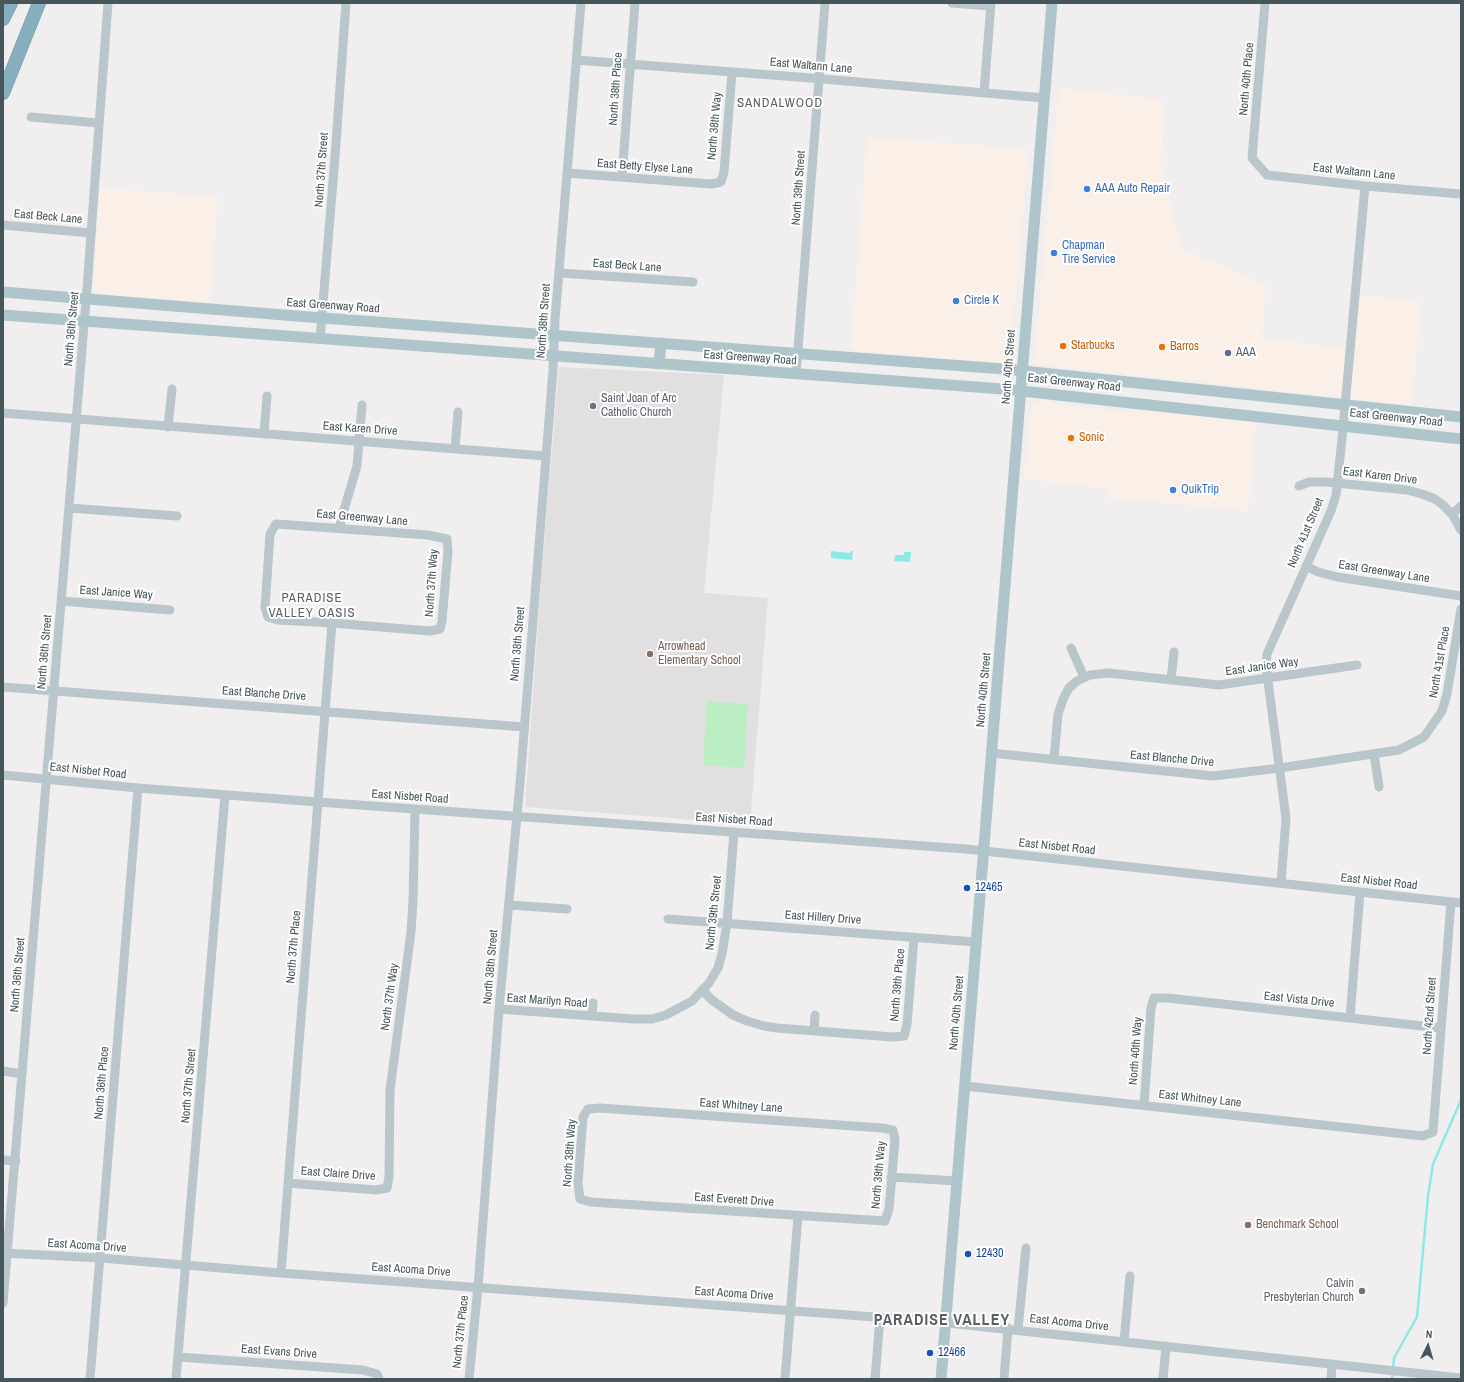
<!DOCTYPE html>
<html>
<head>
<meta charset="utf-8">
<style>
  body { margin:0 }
  #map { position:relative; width:1464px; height:1382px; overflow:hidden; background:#f0eeee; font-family:"Archivo Narrow",sans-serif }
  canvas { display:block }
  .frame { position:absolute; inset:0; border:4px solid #46565b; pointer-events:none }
  .north { position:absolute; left:1408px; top:1326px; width:40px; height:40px; -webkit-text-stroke:3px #fff; paint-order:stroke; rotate:5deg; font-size:11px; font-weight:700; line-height:16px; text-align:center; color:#46565b }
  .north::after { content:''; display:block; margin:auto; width:14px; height:18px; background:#46565b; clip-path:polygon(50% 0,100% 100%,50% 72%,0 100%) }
</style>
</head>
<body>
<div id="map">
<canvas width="1464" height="1382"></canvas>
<div class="frame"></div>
<div class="north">N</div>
</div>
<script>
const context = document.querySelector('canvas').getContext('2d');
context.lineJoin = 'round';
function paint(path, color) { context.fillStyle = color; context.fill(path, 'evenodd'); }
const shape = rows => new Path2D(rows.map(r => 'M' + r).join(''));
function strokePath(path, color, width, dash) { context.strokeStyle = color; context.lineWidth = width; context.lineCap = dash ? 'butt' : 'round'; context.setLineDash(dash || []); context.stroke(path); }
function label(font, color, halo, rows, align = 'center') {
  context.font = font + ' "Archivo Narrow",sans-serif'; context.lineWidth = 4; context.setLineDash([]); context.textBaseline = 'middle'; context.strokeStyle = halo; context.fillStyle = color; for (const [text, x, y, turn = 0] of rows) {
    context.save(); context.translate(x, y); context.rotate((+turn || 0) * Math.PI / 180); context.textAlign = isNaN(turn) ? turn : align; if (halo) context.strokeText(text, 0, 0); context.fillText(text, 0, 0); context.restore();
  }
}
paint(shape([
  [1059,88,1164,100,1161,162,1181,249,1266,285,1262,339,1355,349,1359,295,1418,302,1420,307,1412,405,1034,364],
  [867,137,1027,149,1022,224,1010,354,1006,359,1000,363,851,350],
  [99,188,218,197,209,304,105,296,96,292,94,286],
  [1043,399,1073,407,1126,412,1155,411,1255,423,1248,511,1106,497,1106,489,1024,479,1031,408,1033,404,1039,400]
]), '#fbf0e7');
paint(shape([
  [559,367,724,375,704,593,768,598,750,824,525,807,541,581]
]), '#e1dfe0');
paint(shape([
  [707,701,748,704,744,768,703,765]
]), '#bceec3');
paint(shape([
  [831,551,850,553,851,551,853,551,852,560,831,558],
  [904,552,911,552,910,562,894,561,895,555,904,555]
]), '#8aeae6');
strokePath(shape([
  [1392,1379,1394,1358,1417,1317,1428,1196,1433,1164,1461,1100]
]), '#8aeae6', 2.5);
const highway = shape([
  [3,19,11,3],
  [3,93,39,3]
]);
strokePath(highway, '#7199a8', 14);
strokePath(shape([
  [952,3,990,6],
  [1265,3,1252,158,1267,175,1365,186,1461,194],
  [576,60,811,78,1044,98],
  [984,93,991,3],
  [31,117,98,123],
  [567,173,711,184,721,182,724,172,732,72],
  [622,177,635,3],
  [3,225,90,233],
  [560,273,693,282],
  [320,339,335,157,346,3],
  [796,374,825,3],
  [3,413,545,456],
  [168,427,172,389],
  [264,434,267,396],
  [455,449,458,412],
  [1299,486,1309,482,1326,482,1407,490,1422,494,1435,499,1443,505,1452,514,1461,530],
  [69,508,177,516],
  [1452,514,1461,506],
  [276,524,428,535,447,539,448,551,442,621,440,629,430,631,332,623,278,620,268,617,265,608,270,534,276,524],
  [340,528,341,520,357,466,362,405],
  [1306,566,1318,572,1337,577,1461,596],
  [61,601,170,610],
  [1071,648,1084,677],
  [1171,680,1174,652],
  [3,687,524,727],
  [991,753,1213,776,1280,768,1399,750,1424,737,1442,711,1447,694,1461,609],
  [1374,754,1379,787],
  [1054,759,1058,714,1064,697,1069,688,1077,681,1090,675,1108,673,1219,685,1357,665],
  [3,775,138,788,318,802,966,849,1461,903],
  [1281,883,1286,818,1266,666,1267,654,1331,511,1336,495,1342,439,1365,186],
  [509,905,567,909],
  [668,919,976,942],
  [702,990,712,1000,733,1015,747,1021,764,1026,777,1028,892,1037,904,1036,907,1025,914,937],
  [499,1009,633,1019,652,1019,666,1015,692,1001,709,983,718,968,722,954,727,923,734,832],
  [592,1016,593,1003],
  [1350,1018,1360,892],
  [814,1031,815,1015],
  [3,1071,22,1074],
  [965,1086,1423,1136,1433,1132,1451,902],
  [1144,1105,1151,1008,1154,998,1168,998,1441,1028],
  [600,1108,882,1128,893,1130,895,1140,889,1209,885,1221,591,1202,580,1199,578,1183,583,1117,588,1109,600,1108],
  [3,1160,16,1161],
  [891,1177,957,1181],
  [288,1183,376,1190,387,1188,389,1177,390,1090,411,932,413,901,415,810],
  [3,1253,100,1258,281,1273,929,1321,1461,1378],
  [281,1273,332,623],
  [3,1303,87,289,108,3],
  [1018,1329,1026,1248],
  [1124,1341,1130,1276],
  [178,1357,363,1370,377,1374,379,1379],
  [90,1379,138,788],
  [176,1379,225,795],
  [469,1379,478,1287,499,1009,520,783,553,370,555,320,581,3],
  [785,1379,798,1216],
  [875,1379,880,1317],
  [1004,1379,1008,1328],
  [1163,1379,1166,1346],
  [1331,1379,1332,1364]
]), '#b9c6cb', 9);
strokePath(shape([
  [3,292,296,316,1004,369,1461,417],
  [3,315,1003,389,1461,439],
  [659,364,661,343],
  [941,1379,1052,3]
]), '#aec5cc', 11);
strokePath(highway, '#86aebc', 13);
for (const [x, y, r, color] of [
  [1087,189,4,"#3f7fe0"],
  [1054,253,4,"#3f7fe0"],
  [956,301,4,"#3f7fe0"],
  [1063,346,4,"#e8710a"],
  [1162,347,4,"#e8710a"],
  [1228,353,4,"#5c6f8a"],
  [593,406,4,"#6b7280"],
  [1071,438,4,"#e8710a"],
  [1173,490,4,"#3f7fe0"],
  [650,654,4,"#8d6e63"],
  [967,888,4,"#1a4fb4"],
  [1248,1225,4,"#8d6e63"],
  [968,1254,4,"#1a4fb4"],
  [1362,1291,4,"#6b7280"],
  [930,1353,4,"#1a4fb4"]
]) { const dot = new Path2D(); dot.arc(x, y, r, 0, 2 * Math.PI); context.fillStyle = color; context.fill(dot); strokePath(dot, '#fff', 1.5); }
label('12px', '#46565b', '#fff', [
  ["East Waltann Lane",811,66,5],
  ["North 40th Place",1247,79,-85],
  ["North 38th Place",616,89,-86],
  ["North 38th Way",715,126,-85],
  ["East Betty Elyse Lane",645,167,4],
  ["North 37th Street",322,170,-86],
  ["East Waltann Lane",1354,172,6],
  ["North 39th Street",799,188,-86],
  ["East Beck Lane",48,217,5],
  ["East Beck Lane",627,266,4],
  ["East Greenway Road",333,306,4],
  ["North 38th Street",544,321,-86],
  ["North 36th Street",72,329,-85],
  ["East Greenway Road",750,358,4],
  ["North 40th Street",1009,367,-86],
  ["East Greenway Road",1074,383,6],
  ["East Greenway Road",1396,418,6],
  ["East Karen Drive",360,429,4],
  ["East Karen Drive",1380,476,7],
  ["East Greenway Lane",362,518,5],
  ["North 41st Street",1306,533,-67],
  ["East Greenway Lane",1384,572,9],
  ["North 37th Way",432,583,-86],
  ["East Janice Way",116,593,4],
  ["North 38th Street",518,644,-85],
  ["North 36th Street",45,652,-85],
  ["North 41st Place",1440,662,-80],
  ["East Janice Way",1262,667,-8],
  ["North 40th Street",984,690,-85],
  ["East Blanche Drive",264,694,4],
  ["East Blanche Drive",1172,759,5],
  ["East Nisbet Road",88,771,6],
  ["East Nisbet Road",410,797,4],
  ["East Nisbet Road",734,820,4],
  ["East Nisbet Road",1057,847,6],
  ["East Nisbet Road",1379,882,6],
  ["North 39th Street",714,913,-84],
  ["East Hillery Drive",823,918,4],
  ["North 37th Place",294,947,-85],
  ["North 38th Street",491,967,-85],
  ["North 36th Street",18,975,-85],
  ["North 39th Place",898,985,-85],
  ["North 37th Way",390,997,-82],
  ["East Vista Drive",1299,1000,6],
  ["East Marilyn Road",547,1001,4],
  ["North 40th Street",957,1013,-85],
  ["North 42nd Street",1430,1016,-86],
  ["North 40th Way",1136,1051,-86],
  ["North 36th Place",102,1083,-85],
  ["North 37th Street",189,1086,-85],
  ["East Whitney Lane",1200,1099,6],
  ["East Whitney Lane",741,1106,4],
  ["North 38th Way",570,1153,-86],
  ["East Claire Drive",338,1174,4],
  ["North 39th Way",879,1175,-85],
  ["East Everett Drive",734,1200,4],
  ["East Acoma Drive",87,1246,4],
  ["East Acoma Drive",411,1270,4],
  ["East Acoma Drive",734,1294,4],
  ["East Acoma Drive",1069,1323,6],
  ["North 37th Place",461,1332,-84],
  ["East Evans Drive",279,1352,4]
]);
label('12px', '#366cbe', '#fff', [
  ["AAA Auto Repair",1095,189],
  ["Chapman",1062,246],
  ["Tire Service",1062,260],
  ["Circle K",964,301],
  ["QuikTrip",1181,490]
], 'left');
label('12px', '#c56008', '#fff', [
  ["Starbucks",1071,346],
  ["Barros",1170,347],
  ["Sonic",1079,438]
], 'left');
label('12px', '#4e5e75', '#fff', [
  ["AAA",1236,353]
], 'left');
label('12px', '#5b616d', '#fff', [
  ["Saint Joan of Arc",601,399],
  ["Catholic Church",601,413],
  ["Calvin",1354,1284,"right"],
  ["Presbyterian Church",1354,1298,"right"]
], 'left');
label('12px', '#785e54', '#fff', [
  ["Arrowhead",658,647],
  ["Elementary School",658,661],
  ["Benchmark School",1256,1225]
], 'left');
label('12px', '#164399', '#fff', [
  ["12465",975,888],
  ["12430",976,1254],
  ["12466",938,1353]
], 'left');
context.letterSpacing = '1px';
label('13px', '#5a6063', '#fff', [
  ["SANDALWOOD",780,104],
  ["PARADISE",312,599],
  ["VALLEY OASIS",312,614]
]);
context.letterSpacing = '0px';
context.letterSpacing = '1px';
label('bold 16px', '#5a6063', '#fff', [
  ["PARADISE VALLEY",942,1321]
]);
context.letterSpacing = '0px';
</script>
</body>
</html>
